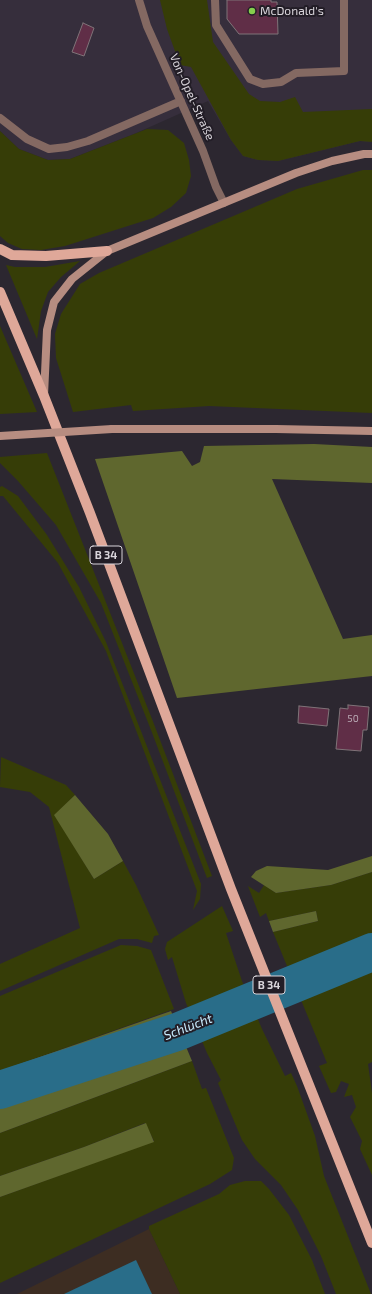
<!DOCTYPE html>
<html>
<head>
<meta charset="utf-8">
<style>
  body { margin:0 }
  canvas { display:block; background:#2c2730 }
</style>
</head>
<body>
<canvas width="372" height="1294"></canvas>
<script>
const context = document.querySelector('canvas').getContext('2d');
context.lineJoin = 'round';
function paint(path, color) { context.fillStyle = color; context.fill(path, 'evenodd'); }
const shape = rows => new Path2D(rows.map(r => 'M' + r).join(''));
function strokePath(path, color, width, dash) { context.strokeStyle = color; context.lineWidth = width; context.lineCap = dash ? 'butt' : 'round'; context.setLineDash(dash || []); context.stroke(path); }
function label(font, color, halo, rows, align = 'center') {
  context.font = font + ' "Exo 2",sans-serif'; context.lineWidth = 4; context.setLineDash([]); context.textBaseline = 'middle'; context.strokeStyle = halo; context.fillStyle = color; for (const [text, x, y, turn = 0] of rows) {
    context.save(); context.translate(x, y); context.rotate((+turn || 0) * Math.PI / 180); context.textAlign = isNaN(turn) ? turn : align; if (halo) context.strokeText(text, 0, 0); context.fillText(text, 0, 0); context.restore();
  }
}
paint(shape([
  [0,0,372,0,372,142,360,141,278,161,258,160,243,156,231,140,208,101,134,134,70,159,48,160,19,149,0,131]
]), '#362e3c');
paint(shape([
  [149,1229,180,1294,17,1294]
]), '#3d2d22');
paint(shape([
  [160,0,207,0,213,42,249,94,260,101,280,102,295,97,303,112,372,109,372,142,360,141,278,161,258,160,243,156,231,140,191,67,180,65,167,29],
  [147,129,168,130,184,143,189,160,191,176,186,193,171,207,153,218,65,246,41,250,22,249,8,243,0,236,0,131,19,149,48,160,70,159],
  [363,170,372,170,372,413,209,406,133,411,131,405,73,412,56,358,55,334,61,314,80,284,99,273,297,189],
  [80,261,61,277,48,292,41,311,37,339,6,265,15,267,45,267],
  [0,326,37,412,0,414],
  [47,453,152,719,212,876,207,878,151,730,101,603,56,525,18,481,0,463,0,457],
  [2,486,18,496,47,535,79,587,106,642,201,884,200,899,193,910,197,891,106,651,58,563,3,496,0,496,0,487],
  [1,757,66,785,75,795,55,815,94,879,123,861,136,885,159,935,154,936,152,943,137,939,119,939,0,991,0,964,80,928,49,807,30,792,0,787],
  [372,872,372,1062,368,1064,372,1093,372,1175,360,1149,362,1141,350,1117,356,1107,352,1095,344,1097,349,1084,341,1081,336,1092,331,1093,319,1066,327,1063,273,932,318,921,316,911,269,921,266,913,260,917,248,886,259,893,264,885,276,893,331,885],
  [222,906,233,931,226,933,242,981,262,1029,285,1076,291,1073,297,1086,315,1136,324,1176,371,1294,336,1294,321,1256,298,1210,281,1185,255,1159,242,1140,218,1083,221,1080,207,1053,186,1003,172,957,168,960,165,949,167,942],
  [121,945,137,946,151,950,174,1009,0,1071,0,996],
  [192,1061,202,1089,206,1088,234,1158,232,1170,210,1184,0,1283,0,1197,154,1141,145,1123,84,1147,0,1176,0,1133],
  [245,1181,261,1181,269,1189,289,1215,312,1260,325,1294,180,1294,149,1229,149,1226,219,1194,230,1185]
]), '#363d07');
paint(shape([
  [314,444,372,447,372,483,272,479,343,639,372,635,372,676,177,698,95,459,182,451,192,466,200,462,204,446],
  [75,795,108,834,123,861,94,879,54,815],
  [372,856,372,872,331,885,276,893,251,877,256,871,267,866,328,870],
  [316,911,318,921,273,932,269,921],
  [171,1011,192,1061,0,1133,0,1071],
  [146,1123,154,1142,0,1197,0,1176,84,1147]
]), '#5f672e');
paint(shape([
  [136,1260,152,1294,64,1294]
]), '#296d89');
strokePath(shape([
  [0,1090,177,1032,372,952]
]), '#296d89', 38);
const building = shape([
  [227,0,271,0,271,2,277,2,278,34,239,34,227,19,227,0],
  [83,23,94,28,84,56,72,52,83,23],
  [348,705,369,707,367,730,363,730,361,751,336,749,340,708,348,709,348,705],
  [299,706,329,709,327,726,298,723,299,706]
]);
paint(building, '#602e47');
strokePath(building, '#7f7378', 1);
strokePath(shape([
  [215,0,216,25,250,79,263,84,281,82,296,73,344,71,344,0]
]), '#846962', 8);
strokePath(shape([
  [139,0,147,26,203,151,216,187,224,203],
  [0,118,27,139,49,149,67,147,88,141,181,101]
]), '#846962', 8);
strokePath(shape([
  [44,395,47,330,54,302,72,279,107,251,296,173,332,161,364,154,372,154],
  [112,429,276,429,372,431]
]), '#b78d81', 8);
strokePath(shape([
  [0,249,12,255,46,256,107,251],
  [0,292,44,396,90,513,231,889,372,1243]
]), '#dfa899', 10);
strokePath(shape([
  [0,436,112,429]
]), '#b78d81', 8);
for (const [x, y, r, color] of [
  [252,11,4,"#85cf4d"]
]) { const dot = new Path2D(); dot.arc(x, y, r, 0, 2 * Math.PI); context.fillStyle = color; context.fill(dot); strokePath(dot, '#221d26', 1.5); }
label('10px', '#baaab5', null, [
  ["50",353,719]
]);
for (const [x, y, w] of [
  [106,555,32],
  [269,985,32]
]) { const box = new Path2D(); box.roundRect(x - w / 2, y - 9, w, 18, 3); context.fillStyle = '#221d26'; context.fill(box); strokePath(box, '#d8d4da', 1); }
label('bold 11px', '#d8d4da', null, [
  ["B 34",106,555],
  ["B 34",269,985]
]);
label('12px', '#d8d4da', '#221d26', [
  ["McDonald's",260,11]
], 'left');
label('12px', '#d8d4da', '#221d26', [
  ["Von-Opel-Straße",192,97,66]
]);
label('italic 13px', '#c7ebfd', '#221d26', [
  ["Schlücht",188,1027,-21]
]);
</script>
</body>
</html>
